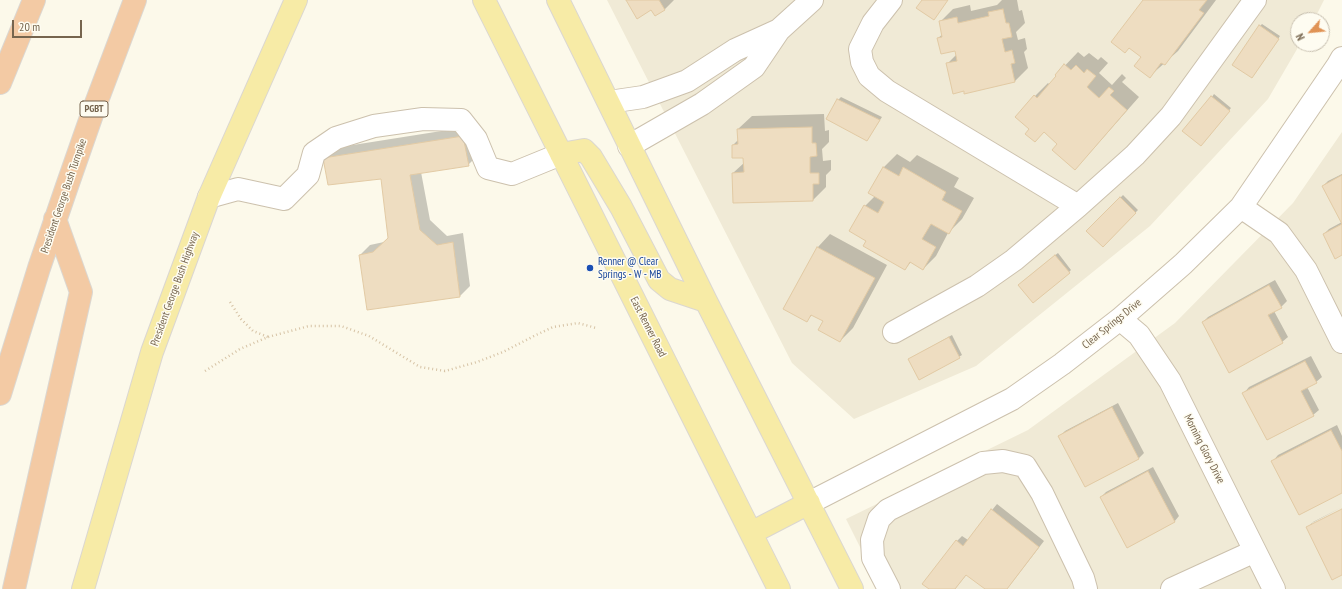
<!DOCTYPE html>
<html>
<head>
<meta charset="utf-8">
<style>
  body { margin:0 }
  #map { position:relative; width:1342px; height:589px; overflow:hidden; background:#fcf9ea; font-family:"PT Sans Narrow",sans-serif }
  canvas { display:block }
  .north { position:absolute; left:1290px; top:12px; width:40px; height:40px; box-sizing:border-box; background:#fefcf1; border:1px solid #c8c0b0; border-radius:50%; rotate:243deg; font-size:11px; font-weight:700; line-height:16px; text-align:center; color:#76654e }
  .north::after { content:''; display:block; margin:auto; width:14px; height:18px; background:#e09355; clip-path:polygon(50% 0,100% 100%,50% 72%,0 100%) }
  .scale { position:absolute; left:12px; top:20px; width:70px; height:18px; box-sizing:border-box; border:2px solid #76654e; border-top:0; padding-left:5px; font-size:12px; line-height:14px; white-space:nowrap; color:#76654e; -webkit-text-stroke:3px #fefcf1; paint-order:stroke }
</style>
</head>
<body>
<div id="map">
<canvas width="1342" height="589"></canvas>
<div class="north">N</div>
<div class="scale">20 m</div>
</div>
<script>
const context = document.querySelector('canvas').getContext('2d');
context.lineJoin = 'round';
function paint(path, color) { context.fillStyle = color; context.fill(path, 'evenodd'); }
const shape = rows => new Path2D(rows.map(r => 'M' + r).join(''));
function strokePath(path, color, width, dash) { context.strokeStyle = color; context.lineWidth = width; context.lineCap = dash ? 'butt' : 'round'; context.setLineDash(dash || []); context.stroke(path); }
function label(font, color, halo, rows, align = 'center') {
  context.font = font + ' "PT Sans Narrow",sans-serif'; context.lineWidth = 3; context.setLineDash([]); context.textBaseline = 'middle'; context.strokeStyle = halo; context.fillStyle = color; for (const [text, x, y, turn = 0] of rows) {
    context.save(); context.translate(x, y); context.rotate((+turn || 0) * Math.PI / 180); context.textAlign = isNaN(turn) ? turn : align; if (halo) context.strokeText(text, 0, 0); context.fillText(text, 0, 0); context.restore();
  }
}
paint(shape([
  [607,0,1324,0,1314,20,1298,20,1298,44,1300,44,1268,99,1150,226,976,366,854,419,792,363],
  [1342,132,1342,589,881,589,846,519,1028,430,1175,323,1293,203]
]), '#f0ead6');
paint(shape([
  [627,0,674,0,664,10,652,9],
  [1002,0,1017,0,1019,11,1022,10,1025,23,1016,32,1018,40,1025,38,1027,49,1024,52,1028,68,1015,81,964,90,947,64,957,54,956,50,938,38,943,34,940,22,953,9,970,5,971,11,997,5],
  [1144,0,1216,0,1178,51,1150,76,1142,56],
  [1262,24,1280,36,1254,75,1260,26],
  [1078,52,1084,57,1089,53,1098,60,1101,57,1108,63,1099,73,1112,85,1122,74,1126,78,1122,82,1139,97,1087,156,1058,144,1044,131,1030,129,1035,96,1048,83,1050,85,1057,76,1056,75],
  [1214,94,1231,108,1203,142,1212,97],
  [841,97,882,117,867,140,838,100],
  [824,114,825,131,829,130,829,142,822,149,823,161,831,160,831,170,826,175,826,187,813,200,733,173,745,162,744,157,733,145,739,139,738,129,752,116],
  [473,126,478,155,468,165,421,172,430,220,447,236,463,233,470,286,460,296,368,309,360,255,370,245,384,242,389,237,382,178,324,159,334,148],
  [897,154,910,162,917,155,959,178,954,187,974,198,962,219,948,233,936,256,923,269,911,262,905,269,867,240,865,206,875,196,869,193,884,167],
  [1342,174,1342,254,1324,234,1329,229,1342,222,1323,186,1328,181],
  [1123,195,1138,210,1103,245,1088,231],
  [830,234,887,265,853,328,840,341,824,321,813,314,807,320,785,308,818,247],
  [1058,253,1071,270,1069,272,1022,282],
  [1275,280,1287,301,1281,307,1274,311,1288,337,1282,342,1203,322,1208,317],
  [952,335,962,355,920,379,909,359],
  [1311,356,1322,377,1316,382,1307,387,1319,410,1313,415,1244,393,1249,387],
  [1118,403,1144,453,1139,458,1086,486,1060,436,1065,431],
  [1337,425,1342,436,1342,492,1273,461,1278,455],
  [1153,467,1179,516,1174,522,1101,497,1106,492],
  [997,504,1044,541,1007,589,986,589,967,574,955,589,931,589,957,541,962,536,968,540],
  [1342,507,1312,523,1312,525,1342,510,1342,574,1307,528,1313,522]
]), '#0003');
const building = shape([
  [626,0,659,0,665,10,655,16,651,10,637,19,626,0],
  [922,0,948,0,934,20,916,8,922,0],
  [1143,0,1207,0,1199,10,1204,13,1165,65,1161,63,1150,78,1134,66,1141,57,1129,48,1125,53,1111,42,1143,0],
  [1003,9,1006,23,1009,23,1012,37,1002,39,1005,52,1012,50,1015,63,1011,64,1015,82,964,94,964,91,953,94,946,63,957,61,955,51,941,54,937,38,942,37,939,21,957,17,958,23,989,16,988,12,1003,9],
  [1259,25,1279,39,1252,78,1232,65,1259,25],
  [1064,64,1071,70,1076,65,1084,73,1087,69,1096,76,1087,87,1099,98,1109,87,1114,91,1110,95,1127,110,1075,170,1052,150,1057,144,1044,132,1035,142,1025,134,1029,129,1015,117,1034,95,1037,98,1056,76,1055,75,1064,64],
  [1211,96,1230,111,1201,146,1182,131,1211,96],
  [837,99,880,120,867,141,826,119,837,99],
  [812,127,812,143,816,143,817,156,810,157,810,173,819,173,819,184,813,184,813,201,733,203,732,173,744,172,743,158,732,158,732,145,738,144,737,129,812,127],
  [463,136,469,166,410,175,420,230,437,245,453,242,460,297,367,310,359,255,373,252,388,238,381,179,328,185,323,158,463,136],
  [883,167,899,176,903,167,946,192,942,200,962,211,949,234,931,224,922,239,936,247,923,270,910,262,905,270,863,246,866,241,849,231,864,205,878,213,884,202,868,193,883,167],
  [1342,175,1342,255,1335,259,1323,234,1342,224,1322,186,1342,175],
  [1120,197,1136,213,1103,247,1086,231,1120,197],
  [817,247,875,278,840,342,818,330,823,321,811,315,807,322,783,309,817,247],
  [1055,255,1070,273,1033,303,1018,285,1055,255],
  [1269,285,1282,308,1268,315,1283,343,1229,373,1202,322,1269,285],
  [949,337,960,358,919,380,908,359,949,337],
  [1305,361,1317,383,1301,391,1314,416,1267,440,1242,393,1305,361],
  [1112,407,1139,459,1085,487,1058,436,1112,407],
  [1331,430,1342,451,1342,493,1299,515,1271,461,1331,430],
  [1148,471,1175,522,1127,548,1100,497,1148,471],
  [991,509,1039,547,1007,589,985,589,966,575,955,589,929,589,922,584,956,540,963,546,991,509],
  [1342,509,1342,575,1332,580,1306,527,1342,509]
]);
paint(building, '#eeddc1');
strokePath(building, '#e2caa4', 1);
const minor = shape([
  [891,0,873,23,860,49,862,62,869,76,887,91,1078,206],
  [609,102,643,97,687,81,735,50,779,30],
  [629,146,702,104,754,67,779,30,812,0],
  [209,197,238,189,284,199,308,175,314,153,336,138,374,126,423,119,461,120,476,139,488,168,512,174,561,154],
  [1241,207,1279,233,1306,270,1342,342],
  [1120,319,1139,335,1170,381,1274,589],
  [894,332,977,286,1014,260,1078,206,1135,155,1171,116,1255,0],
  [809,503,1012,399,1062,364,1120,319,1183,264,1241,207,1338,65,1342,58],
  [889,589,873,558,872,540,879,519,888,510,983,463,1003,461,1025,466,1042,493,1083,578,1086,589],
  [1172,589,1255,551]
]);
const major = shape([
  [484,0,779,589],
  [558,0,706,301,852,589],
  [561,154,584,150,591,157,621,207,659,280,670,289,706,301],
  [751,533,809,503],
  [83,589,152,352,209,197,296,0]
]);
const highway = shape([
  [0,83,34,0],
  [0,394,39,268,66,189,95,106,135,0],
  [14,589,81,292,55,219]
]);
strokePath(minor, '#ccc1ad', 24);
strokePath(major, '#dbd7d1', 24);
strokePath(highway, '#dbd7d1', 24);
strokePath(shape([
  [230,302,241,319,253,331,268,337],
  [205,371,240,349,268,337,309,326,341,326,369,336,420,367,445,371,477,362,503,352,534,336,553,327,578,323,596,328]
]), '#d6c3a5', 2.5, [1, 3]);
strokePath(minor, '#fff', 22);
strokePath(major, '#f7eba6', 22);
strokePath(highway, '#f3caa4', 22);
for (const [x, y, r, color] of [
  [590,268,4,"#1a4fb4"]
]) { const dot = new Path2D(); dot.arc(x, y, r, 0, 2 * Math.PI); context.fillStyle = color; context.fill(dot); strokePath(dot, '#fefcf1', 1.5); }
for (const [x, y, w] of [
  [94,109,28]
]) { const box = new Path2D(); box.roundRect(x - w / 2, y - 8, w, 16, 3); context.fillStyle = '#fefcf1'; context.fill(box); strokePath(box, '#76654e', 1); }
label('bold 10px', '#76654e', null, [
  ["PGBT",94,109]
]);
label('11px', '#76654e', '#fefcf1', [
  ["President George Bush Turnpike",64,196,-71],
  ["President George Bush Highway",175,289,-70],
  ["Clear Springs Drive",1112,324,-39],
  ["East Renner Road",648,327,63],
  ["Morning Glory Drive",1204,449,63]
]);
label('11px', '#164399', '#fefcf1', [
  ["Renner @ Clear",598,262],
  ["Springs - W - MB",598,275]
], 'left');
</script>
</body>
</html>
